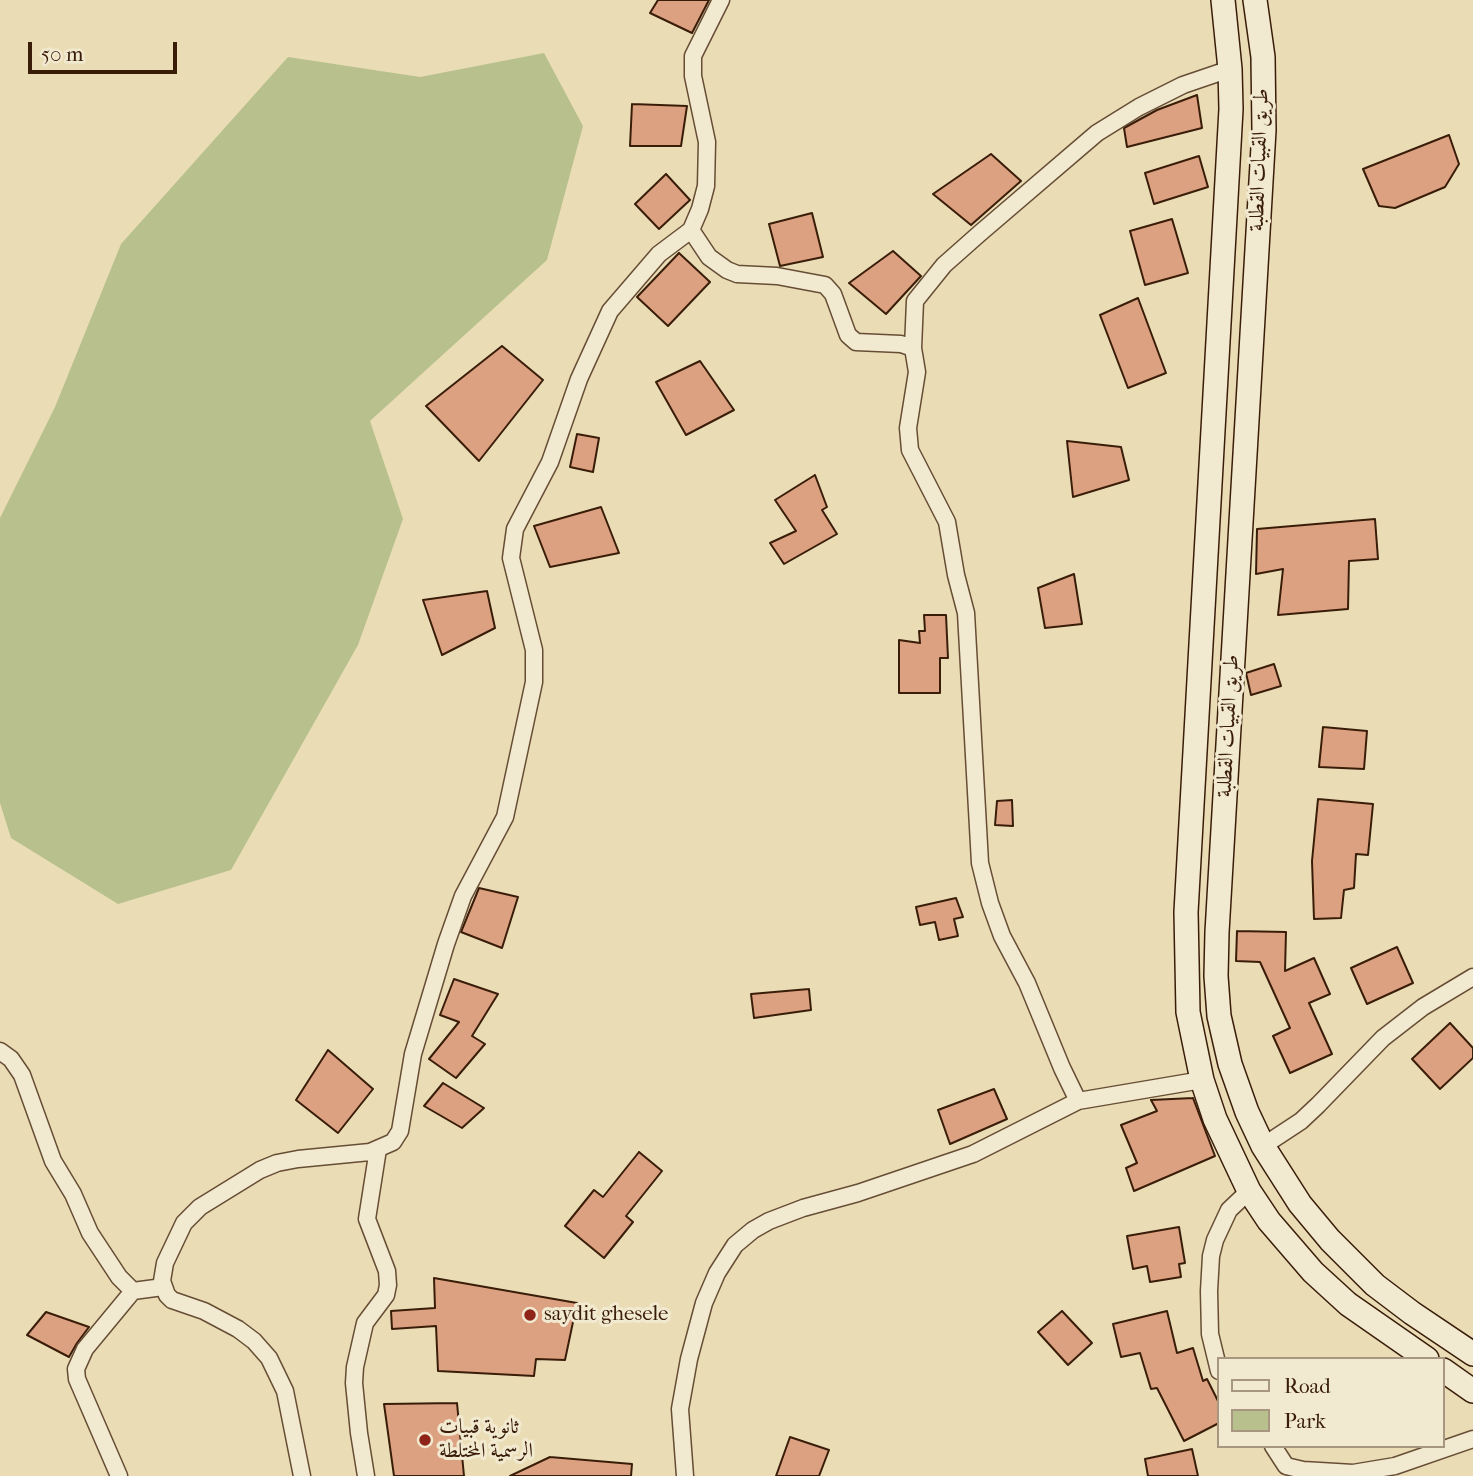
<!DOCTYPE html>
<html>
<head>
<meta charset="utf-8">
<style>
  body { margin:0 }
  #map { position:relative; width:1473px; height:1476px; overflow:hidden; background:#eaddb6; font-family:"IM FELL French Canon",serif }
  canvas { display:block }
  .legend { position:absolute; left:1217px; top:1357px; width:228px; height:91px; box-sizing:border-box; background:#f1e9d0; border:2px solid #a89780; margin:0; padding:9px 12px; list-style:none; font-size:21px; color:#3a1d09 }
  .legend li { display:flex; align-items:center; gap:14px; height:35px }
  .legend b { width:35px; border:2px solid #a89780 }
  .scale { position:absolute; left:28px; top:42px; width:149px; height:32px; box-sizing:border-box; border:4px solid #3a1d09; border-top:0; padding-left:9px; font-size:21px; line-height:24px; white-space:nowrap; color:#3a1d09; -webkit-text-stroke:5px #f1e9d0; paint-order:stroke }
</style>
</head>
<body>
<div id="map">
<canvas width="1473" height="1476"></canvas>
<ul class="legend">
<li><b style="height:9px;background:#f1e9d0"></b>Road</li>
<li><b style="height:19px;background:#b8c08d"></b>Park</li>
</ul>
<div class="scale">50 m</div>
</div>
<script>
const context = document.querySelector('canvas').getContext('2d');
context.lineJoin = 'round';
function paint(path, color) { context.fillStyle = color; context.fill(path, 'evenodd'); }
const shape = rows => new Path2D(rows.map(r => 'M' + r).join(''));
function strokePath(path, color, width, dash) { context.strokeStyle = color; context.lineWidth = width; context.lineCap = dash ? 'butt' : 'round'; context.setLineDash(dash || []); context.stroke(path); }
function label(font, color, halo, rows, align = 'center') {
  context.font = font + ' "IM FELL French Canon",Amiri,serif'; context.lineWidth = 6; context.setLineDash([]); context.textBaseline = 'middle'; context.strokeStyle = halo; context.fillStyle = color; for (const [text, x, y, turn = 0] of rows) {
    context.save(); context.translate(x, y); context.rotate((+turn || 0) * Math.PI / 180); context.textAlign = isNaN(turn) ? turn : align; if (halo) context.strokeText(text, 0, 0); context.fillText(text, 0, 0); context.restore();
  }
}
paint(shape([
  [544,53,583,126,547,260,370,421,403,519,358,645,231,870,118,904,11,838,0,803,0,518,55,407,121,244,288,57,420,77]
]), '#b8c08d');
const building = shape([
  [658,0,709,0,692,33,650,13,658,0],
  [1197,95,1202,128,1127,147,1124,128,1157,110,1197,95],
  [632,104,687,106,681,146,630,146,632,104],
  [1449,135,1459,164,1445,187,1395,208,1379,206,1363,169,1449,135],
  [991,154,1021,181,971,225,933,194,991,154],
  [1199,156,1208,187,1154,204,1145,173,1199,156],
  [666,174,690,200,659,229,635,204,666,174],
  [812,213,823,257,780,266,769,224,812,213],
  [1172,219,1188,273,1145,285,1130,231,1172,219],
  [893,251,921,276,886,314,849,283,893,251],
  [679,253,710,282,668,326,637,297,679,253],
  [1138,298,1166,373,1128,388,1100,315,1138,298],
  [502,346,543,380,479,461,426,406,502,346],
  [700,361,734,410,686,435,656,382,700,361],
  [577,434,599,438,593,472,570,467,577,434],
  [1067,441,1121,447,1129,480,1073,497,1067,441],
  [815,475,827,507,822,510,837,534,784,564,770,543,796,531,775,500,815,475],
  [601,507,619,553,550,567,534,526,601,507],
  [1375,519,1378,559,1349,561,1348,609,1278,615,1283,569,1256,574,1257,529,1375,519],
  [1074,574,1082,624,1045,628,1038,588,1074,574],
  [487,591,495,628,442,655,423,600,487,591],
  [924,615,946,615,948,658,940,658,940,693,899,693,899,640,920,643,919,631,925,631,924,615],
  [1274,664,1281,686,1251,695,1246,673,1274,664],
  [1323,727,1367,731,1364,769,1319,767,1323,727],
  [1318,799,1373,804,1368,855,1356,854,1354,888,1344,890,1341,918,1314,919,1312,861,1318,799],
  [1012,800,1013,826,995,825,997,801,1012,800],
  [479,888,518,897,502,948,461,932,479,888],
  [956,898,963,917,954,919,958,936,939,940,935,922,920,925,916,907,956,898],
  [1237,931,1286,932,1285,971,1314,958,1330,994,1309,1003,1332,1054,1290,1073,1273,1036,1290,1028,1260,962,1236,961,1237,931],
  [1397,947,1413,983,1367,1004,1351,968,1397,947],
  [454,979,498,994,472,1036,485,1044,456,1078,429,1059,459,1022,440,1015,454,979],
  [809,989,811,1010,754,1018,751,994,809,989],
  [1450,1023,1473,1048,1473,1058,1440,1089,1412,1059,1450,1023],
  [328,1050,373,1089,338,1133,296,1100,328,1050],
  [443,1083,484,1108,462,1128,424,1106,443,1083],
  [994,1089,1007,1119,950,1144,938,1110,994,1089],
  [1193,1098,1215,1156,1134,1191,1126,1168,1137,1163,1121,1125,1157,1111,1151,1100,1193,1098],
  [639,1152,662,1171,626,1216,633,1222,604,1258,565,1226,594,1190,603,1197,639,1152],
  [1179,1227,1185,1263,1179,1264,1181,1277,1150,1282,1147,1266,1133,1269,1127,1236,1179,1227],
  [434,1278,577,1303,565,1360,536,1359,534,1376,438,1371,436,1326,392,1329,391,1311,435,1308,434,1278],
  [1062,1311,1092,1343,1068,1365,1038,1332,1062,1311],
  [1167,1311,1177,1353,1193,1348,1203,1381,1207,1379,1219,1403,1219,1423,1184,1441,1157,1388,1151,1389,1140,1353,1121,1357,1113,1324,1167,1311],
  [46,1312,89,1327,77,1343,69,1357,27,1335,46,1312],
  [457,1403,464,1476,394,1476,384,1404,457,1403],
  [790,1437,829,1450,819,1476,776,1476,790,1437],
  [1192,1449,1198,1476,1148,1476,1145,1459,1192,1449],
  [550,1457,632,1464,631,1476,510,1476,550,1457]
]);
paint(building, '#dca180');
strokePath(building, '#3a1d09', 2);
const minor = shape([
  [691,230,709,257,727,270,737,274,777,276,825,285,833,294,848,335,856,342,901,344,913,348,915,301,944,265,979,234,1097,133,1139,107,1183,85,1230,69],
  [913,348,917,372,908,428,910,450,947,522,956,575,966,613,980,863,990,903,1002,936,1027,983,1062,1068,1078,1101],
  [0,1051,11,1059,22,1075,53,1161,73,1194,90,1233,119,1277,133,1291],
  [1263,1146,1301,1121,1318,1105,1383,1038,1423,1007,1473,977],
  [1219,1371,1210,1334,1209,1291,1211,1256,1215,1240,1229,1210,1249,1191],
  [1273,1446,1286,1466,1303,1470,1353,1473,1395,1466,1473,1439],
  [119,1476,77,1379,76,1369,85,1349,133,1291,163,1287],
  [302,1476,285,1391,269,1358,254,1341,238,1329,204,1311,172,1300,167,1295,162,1281,165,1263,184,1223,200,1207,260,1170,277,1163,298,1159,370,1152,393,1142,400,1131,413,1054,446,944,463,896,505,817,534,682,534,650,511,558,515,529,550,462,579,379,610,311,659,254,691,230,700,209,706,186,707,142,693,76,693,56,721,0],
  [366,1476,359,1433,354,1383,355,1367,365,1323,386,1295,388,1285,387,1271,367,1219,378,1149],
  [685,1476,680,1409,689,1359,704,1303,717,1273,735,1245,753,1230,769,1221,803,1208,858,1193,973,1154,1078,1101,1202,1080]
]);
const secondary = shape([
  [1223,0,1230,69,1231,109,1186,912,1188,1012,1202,1080,1215,1119,1249,1191,1269,1221,1313,1272,1348,1304,1427,1359],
  [1255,0,1263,57,1264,130,1217,932,1216,976,1219,1016,1230,1064,1247,1112,1263,1146,1300,1204,1330,1240,1375,1285,1412,1313,1473,1354],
  [1443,1370,1473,1391]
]);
strokePath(minor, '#664d34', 19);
strokePath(secondary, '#3a1d09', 26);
strokePath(minor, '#f1e9d0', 16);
strokePath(secondary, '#f1e9d0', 23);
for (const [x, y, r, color] of [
  [530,1315,7,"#8f2418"],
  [425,1440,7,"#8f2418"]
]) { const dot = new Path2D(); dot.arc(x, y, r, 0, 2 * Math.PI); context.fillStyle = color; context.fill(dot); strokePath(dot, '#f1e9d0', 2.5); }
label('21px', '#3a1d09', '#f1e9d0', [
  ["طريق القبيات القطلبة",1260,160,-88],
  ["طريق القبيات القطلبة",1229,726,-87]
]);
label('21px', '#3a1d09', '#f1e9d0', [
  ["saydit ghesele",544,1315],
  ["ثانوية قبيات",439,1428],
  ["الرسمية المختلطة",439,1452]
], 'left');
</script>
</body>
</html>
